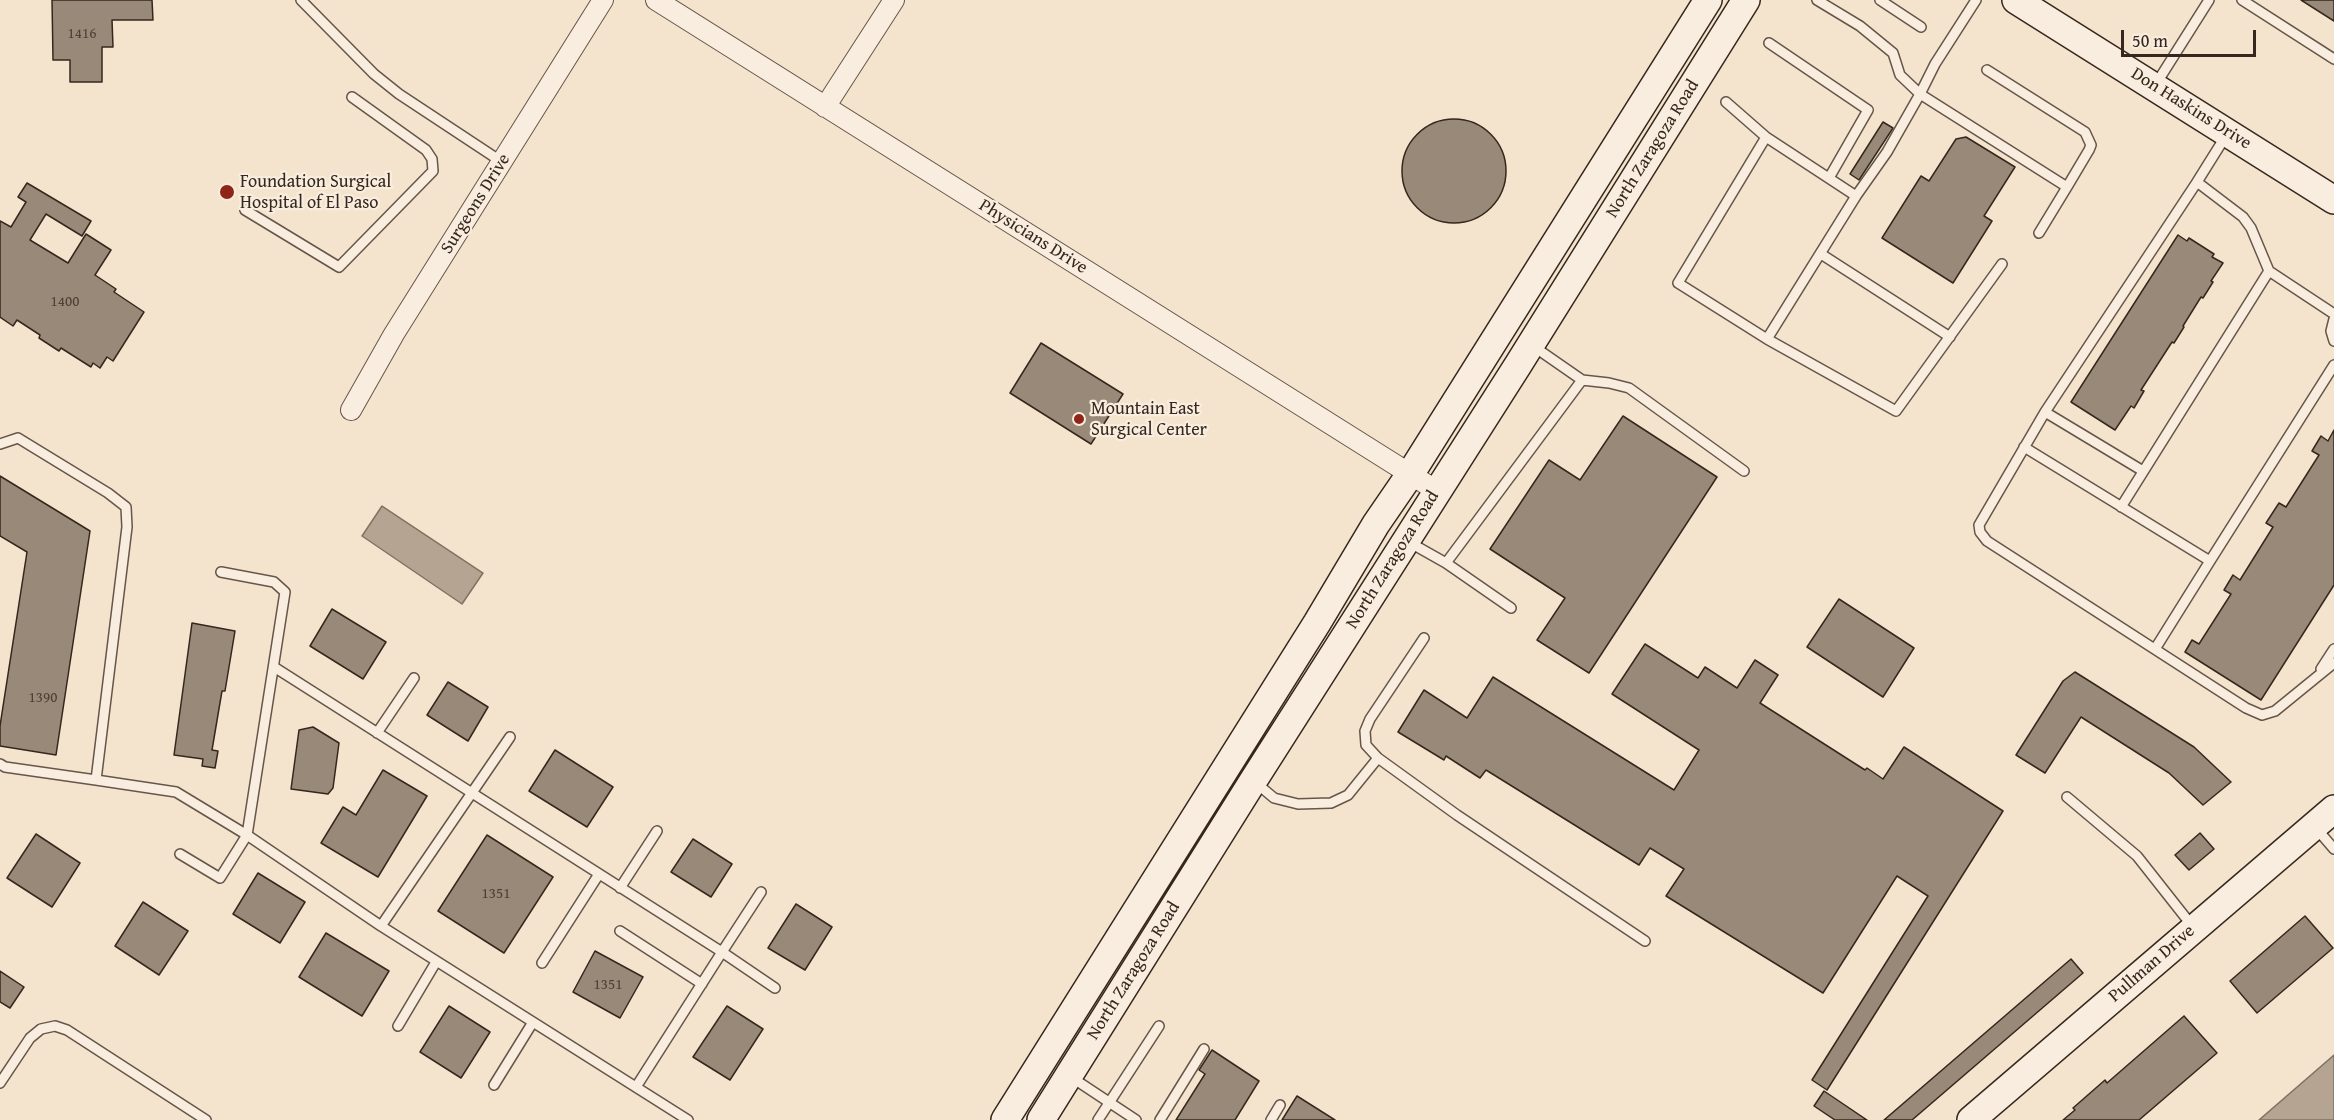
<!DOCTYPE html>
<html>
<head>
<meta charset="utf-8">
<style>
  body { margin:0 }
  #map { position:relative; width:2334px; height:1120px; overflow:hidden; background:#f5e4cd; font-family:"Gentium Book Plus",serif }
  canvas { display:block }
  .scale { position:absolute; left:2121px; top:30px; width:135px; height:27px; box-sizing:border-box; border:3px solid #35271d; border-top:0; padding-left:8px; font-size:18px; line-height:21px; white-space:nowrap; color:#35271d; -webkit-text-stroke:4px #f8edde; paint-order:stroke }
</style>
</head>
<body>
<div id="map">
<canvas width="2334" height="1120"></canvas>
<div class="scale">50 m</div>
</div>
<script>
const context = document.querySelector('canvas').getContext('2d');
context.lineJoin = 'round';
function paint(path, color) { context.fillStyle = color; context.fill(path, 'evenodd'); }
const shape = rows => new Path2D(rows.map(r => 'M' + r).join(''));
function strokePath(path, color, width, dash) { context.strokeStyle = color; context.lineWidth = width; context.lineCap = dash ? 'butt' : 'round'; context.setLineDash(dash || []); context.stroke(path); }
function label(font, color, halo, rows, align = 'center') {
  context.font = font + ' "Gentium Book Plus",serif'; context.lineWidth = 4.5; context.setLineDash([]); context.textBaseline = 'middle'; context.strokeStyle = halo; context.fillStyle = color; for (const [text, x, y, turn = 0] of rows) {
    context.save(); context.translate(x, y); context.rotate((+turn || 0) * Math.PI / 180); context.textAlign = isNaN(turn) ? turn : align; if (halo) context.strokeText(text, 0, 0); context.fillText(text, 0, 0); context.restore();
  }
}
const water = shape([
  [382,506,483,573,462,604,362,536,382,506],
  [2334,1055,2334,1120,2259,1120,2334,1055]
]);
paint(water, '#b4a491');
strokePath(water, '#817263', 1.5);
const building = shape([
  [52,0,152,0,153,20,112,20,113,47,102,47,102,82,70,82,70,60,53,60,52,0],
  [2301,0,2334,0,2334,21,2301,0],
  '1402 171a52 52 0 1 1 104 0a52 52 0 1 1-104 0Z',
  [1883,122,1893,128,1859,180,1850,174,1883,122],
  [1966,137,2015,167,1984,216,1992,221,1953,283,1882,238,1921,176,1929,181,1956,139,1966,137],
  [27,183,91,221,82,236,46,214,30,240,68,263,86,234,111,250,95,275,116,289,114,292,144,312,113,361,107,357,100,368,93,363,91,367,61,348,59,351,39,338,40,335,17,320,13,326,0,317,0,221,11,227,26,202,18,197,27,183],
  [2178,235,2187,241,2189,238,2214,254,2212,257,2223,263,2211,281,2213,282,2203,298,2201,297,2183,326,2184,327,2174,343,2172,342,2141,390,2144,391,2134,408,2131,406,2115,430,2071,402,2178,235],
  [1041,343,1123,394,1091,444,1010,393,1041,343],
  [1623,416,1717,477,1589,673,1537,640,1565,598,1490,549,1549,460,1580,480,1623,416],
  [2334,430,2334,585,2261,700,2185,652,2192,640,2199,644,2231,594,2224,590,2233,575,2240,580,2273,527,2266,523,2279,503,2286,507,2319,455,2312,451,2321,436,2328,441,2334,430],
  [0,476,90,531,56,755,0,746,0,726,27,552,0,536,0,476],
  [1839,599,1914,648,1883,697,1807,647,1839,599],
  [332,609,386,642,363,679,310,646,332,609],
  [192,623,235,631,225,691,222,691,212,750,218,751,215,768,202,766,203,759,174,755,192,623],
  [1645,644,1698,678,1705,667,1737,688,1755,660,1778,675,1760,703,1865,770,1867,768,1883,779,1904,747,2003,811,1827,1090,1812,1080,1928,896,1897,876,1823,993,1666,896,1684,869,1650,848,1639,865,1486,770,1480,778,1446,756,1444,760,1398,732,1424,690,1467,718,1493,677,1674,790,1699,750,1612,694,1645,644],
  [2075,672,2194,747,2231,782,2203,805,2169,773,2081,717,2045,773,2016,755,2063,681,2075,672],
  [448,682,488,707,468,741,427,715,448,682],
  [313,727,339,743,333,788,328,794,291,789,299,730,313,727],
  [555,750,613,787,587,827,529,791,555,750],
  [383,770,427,796,378,877,321,843,343,807,356,815,383,770],
  [2200,833,2214,849,2189,870,2175,855,2200,833],
  [36,834,80,863,52,907,7,878,36,834],
  [487,835,553,877,504,953,438,911,487,835],
  [693,839,732,864,711,897,671,872,693,839],
  [258,873,305,902,280,943,233,914,258,873],
  [143,902,188,931,159,975,115,946,143,902],
  [796,904,832,927,805,970,768,948,796,904],
  [2305,916,2333,948,2257,1013,2230,981,2305,916],
  [326,933,389,971,362,1016,299,977,326,933],
  [595,951,643,977,620,1018,573,992,595,951],
  [2071,959,2083,973,1912,1120,1884,1120,2071,959],
  [0,971,24,987,10,1008,0,1002,0,971],
  [449,1006,490,1032,461,1078,420,1052,449,1006],
  [727,1006,763,1029,730,1080,693,1057,727,1006],
  [2184,1016,2217,1053,2139,1120,2063,1120,2075,1110,2073,1108,2105,1080,2107,1083,2184,1016],
  [1212,1050,1259,1081,1235,1120,1176,1120,1205,1074,1199,1070,1212,1050],
  [1824,1091,1867,1120,1835,1120,1814,1106,1824,1091],
  [1297,1096,1335,1120,1282,1120,1297,1096]
]);
paint(building, '#998979');
strokePath(building, '#35271d', 1.5);
const lane = shape([
  [301,0,374,74,399,94,502,162],
  [1817,0,1860,26,1893,53,1900,75,1920,94,1887,152,1856,196,1767,339,1896,411,2002,264],
  [1880,0,1921,27],
  [1976,0,1935,64,1920,94,2067,187,2089,150,2091,145,2085,132,1987,70],
  [2242,0,2334,59],
  [1769,43,1868,110,1829,178],
  [2156,84,2209,0],
  [1726,102,1766,137,1856,196],
  [1766,137,1678,283,1767,339],
  [2197,182,2227,134],
  [245,210,339,267,433,171,432,159,426,150,352,97],
  [2039,233,2067,187],
  [1821,254,1950,337],
  [2334,314,2269,271,2251,228,2243,217,2197,182,2045,412,1979,525,1980,532,1987,541,2246,708,2262,715,2275,711,2334,663],
  [2334,319,2331,331,2334,341],
  [1533,346,1582,380,1609,383,1629,388,1744,471],
  [2045,412,2143,471],
  [0,444,18,438,108,493,126,507,127,527,96,780,5,767,0,764],
  [2024,447,2210,561,2334,365],
  [2121,507,2269,271],
  [1407,541,1446,563,1511,608],
  [1446,563,1582,380],
  [2155,649,2210,561],
  [274,667,722,952,636,1087],
  [2321,669,2334,649],
  [377,733,414,678],
  [1378,758,1366,745,1365,731,1370,719,1424,638],
  [96,780,176,792,247,835,381,926,688,1120],
  [1255,782,1274,798,1298,804,1331,803,1348,795,1378,758,1457,815,1645,941],
  [2067,797,2137,856,2193,927],
  [2316,828,2334,849],
  [180,854,220,878,247,835,285,592,274,582,221,572],
  [620,888,657,831],
  [761,892,722,952,775,988],
  [381,926,510,737],
  [620,931,702,984],
  [542,963,599,874],
  [398,1026,436,962],
  [1071,1077,1136,1120],
  [0,1083,30,1038,41,1029,55,1026,67,1030,206,1120],
  [494,1085,533,1022],
  [1098,1120,1159,1026],
  [1160,1120,1204,1049],
  [1271,1120,1280,1105]
]);
const street = shape([
  [656,0,1437,491],
  [825,107,894,0],
  [351,410,394,334,603,0]
]);
const secondary = shape([
  [2016,0,2334,200],
  [1005,1120,1317,623,1376,524,1411,473,1708,0],
  [1041,1120,1253,781,1518,365,1746,0],
  [1971,1120,2334,809]
]);
strokePath(lane, '#655649', 12);
strokePath(street, '#655649', 22);
strokePath(secondary, '#35271d', 30);
strokePath(lane, '#f8edde', 9);
strokePath(street, '#f8edde', 20);
strokePath(secondary, '#f8edde', 27);
for (const [x, y, r, color] of [
  [227,192,8,"#8f2418"],
  [1079,419,6,"#8f2418"]
]) { const dot = new Path2D(); dot.arc(x, y, r, 0, 2 * Math.PI); context.fillStyle = color; context.fill(dot); strokePath(dot, '#f8edde', 2); }
label('15px', '#4e4034', null, [
  ["1416",82,34],
  ["1400",65,302],
  ["1390",43,698],
  ["1351",496,894],
  ["1351",608,985]
]);
label('18px', '#35271d', '#f8edde', [
  ["Don Haskins Drive",2191,109,32],
  ["North Zaragoza Road",1653,149,-58],
  ["Surgeons Drive",476,204,-58],
  ["Physicians Drive",1033,237,32],
  ["North Zaragoza Road",1393,560,-58],
  ["Pullman Drive",2152,964,-41],
  ["North Zaragoza Road",1134,971,-58]
]);
label('18px', '#35271d', '#f8edde', [
  ["Foundation Surgical",240,182],
  ["Hospital of El Paso",240,203],
  ["Mountain East",1091,409],
  ["Surgical Center",1091,430]
], 'left');
</script>
</body>
</html>
